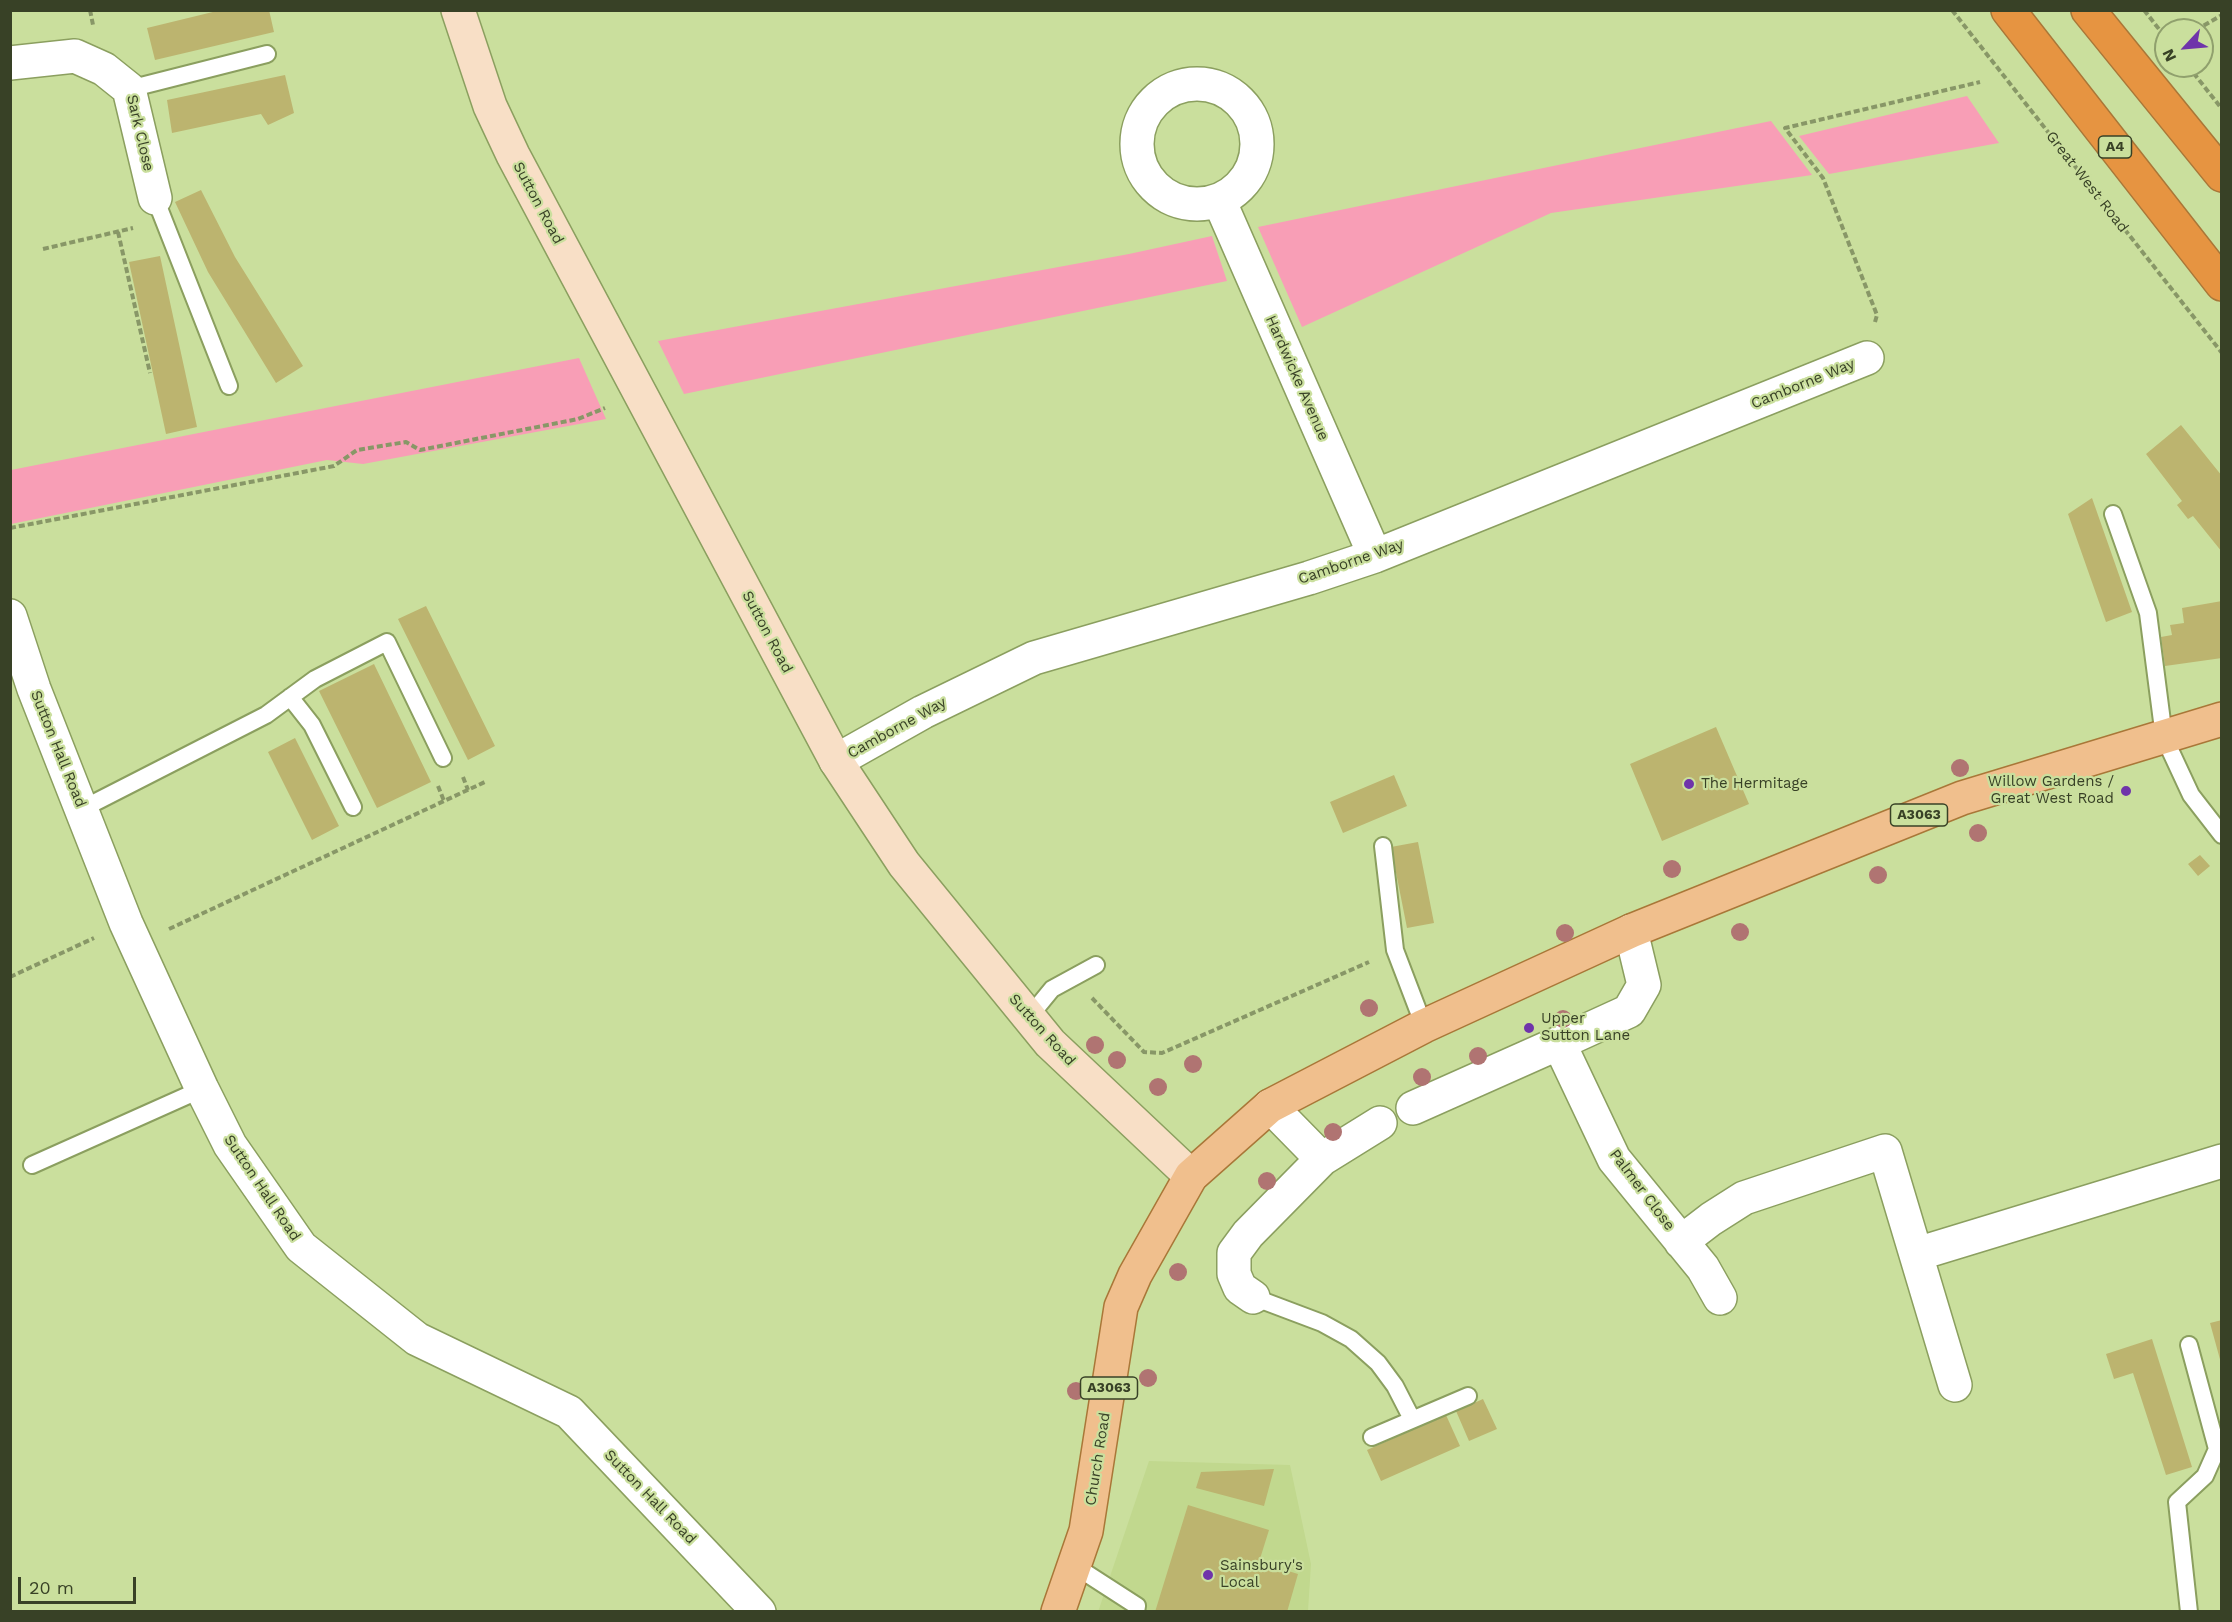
<!DOCTYPE html>
<html>
<head>
<meta charset="utf-8">
<style>
  body { margin:0 }
  #map { position:relative; width:2232px; height:1622px; overflow:hidden; background:#cadf9d; font-family:"Work Sans",sans-serif }
  canvas { display:block }
  .frame { position:absolute; inset:0; border:12px solid #384126; pointer-events:none }
  .north { position:absolute; left:2154px; top:18px; width:60px; height:60px; box-sizing:border-box; background:#cadf9d; border:2px solid #90a06d; border-radius:50%; rotate:244deg; font-size:16px; font-weight:700; line-height:24px; text-align:center; color:#384126 }
  .north::after { content:''; display:block; margin:auto; width:21px; height:27px; background:#6f34aa; clip-path:polygon(50% 0,100% 100%,50% 72%,0 100%) }
  .scale { position:absolute; left:18px; top:1577px; width:118px; height:27px; box-sizing:border-box; border:3px solid #384126; border-top:0; padding-left:8px; font-size:18px; line-height:21px; white-space:nowrap; color:#384126; -webkit-text-stroke:4px #cadf9d; paint-order:stroke }
</style>
</head>
<body>
<div id="map">
<canvas width="2232" height="1622"></canvas>
<div class="frame"></div>
<div class="north">N</div>
<div class="scale">20 m</div>
</div>
<script>
const context = document.querySelector('canvas').getContext('2d');
context.lineJoin = 'round';
function paint(path, color) { context.fillStyle = color; context.fill(path, 'evenodd'); }
const shape = rows => new Path2D(rows.map(r => 'M' + r).join(''));
function strokePath(path, color, width, dash) { context.strokeStyle = color; context.lineWidth = width; context.lineCap = dash ? 'butt' : 'round'; context.setLineDash(dash || []); context.stroke(path); }
function label(font, color, halo, rows, align = 'center') {
  context.font = font + ' "Work Sans",sans-serif'; context.lineWidth = 4.5; context.setLineDash([]); context.textBaseline = 'middle'; context.strokeStyle = halo; context.fillStyle = color; for (const [text, x, y, turn = 0] of rows) {
    context.save(); context.translate(x, y); context.rotate((+turn || 0) * Math.PI / 180); context.textAlign = isNaN(turn) ? turn : align; if (halo) context.strokeText(text, 0, 0); context.fillText(text, 0, 0); context.restore();
  }
}
paint(shape([
  [1149,1461,1290,1465,1311,1564,1308,1611,1098,1612]
]), '#c1d88e');
paint(shape([
  [1967,96,1999,143,1829,174,1799,136],
  [1771,121,1812,175,1551,213,1302,327,1258,227],
  [1212,236,1227,281,684,394,658,341,1129,254],
  [579,358,606,419,363,464,327,460,11,524,11,470]
]), '#f89eb6');
paint(shape([
  [221,10,269,10,274,32,155,60,147,28],
  [285,75,294,113,268,125,261,114,172,133,167,100],
  [201,190,235,257,303,366,276,383,208,272,175,202],
  [160,256,197,427,166,434,129,262],
  [2181,425,2222,476,2222,552,2193,516,2188,519,2177,505,2182,501,2146,454],
  [2092,498,2132,612,2106,622,2068,514],
  [2222,601,2222,658,2165,666,2161,637,2172,635,2170,625,2184,623,2182,608],
  [426,606,495,746,468,760,398,619],
  [374,664,431,782,377,808,319,691],
  [1716,727,1749,804,1662,841,1630,764],
  [295,738,339,826,312,840,268,752],
  [1394,775,1407,806,1343,833,1330,802],
  [1418,842,1434,923,1407,928,1391,847],
  [2200,855,2210,866,2198,876,2188,864],
  [2222,1320,2222,1363,2221,1363,2210,1323],
  [2152,1339,2192,1467,2166,1475,2133,1373,2114,1379,2106,1354],
  [1483,1399,1497,1429,1469,1441,1456,1411],
  [1446,1415,1460,1446,1381,1481,1367,1450],
  [1274,1469,1264,1506,1196,1488,1201,1472],
  [1188,1505,1269,1530,1259,1562,1298,1574,1287,1612,1155,1612]
]), '#bcb46f');
const lane = shape([
  [129,89,267,54],
  [155,198,229,386],
  [2113,514,2148,613,2164,737,2191,795,2222,835],
  [290,697,312,725,353,807],
  [82,809,266,715,315,679,387,642,443,758],
  [1383,846,1395,950,1424,1026],
  [1029,1017,1052,989,1096,965],
  [32,1165,202,1089],
  [1253,1297,1322,1323,1351,1339,1378,1363,1395,1386,1412,1419],
  [1372,1437,1468,1396],
  [1075,1566,1137,1606,1136,1612],
  [2189,1612,2177,1502,2205,1476,2217,1449,2189,1345]
]);
const street = shape([
  [10,63,75,56,104,69,129,89,155,198],
  '1137 144a60 60 0 1 1 120 0a60 60 0 1 1-120 0Z',
  [1219,200,1375,556],
  [10,616,34,689,126,923,202,1089,230,1145,301,1247,417,1339,569,1412,759,1612],
  [836,761,923,712,1034,658,1309,578,1375,556,1867,358],
  [1631,931,1644,985,1629,1011,1559,1043,1614,1159,1703,1268,1720,1298],
  [1270,1106,1322,1159],
  [1413,1108,1559,1043],
  [1681,1242,1711,1219,1744,1198,1885,1151,1955,1385],
  [1917,1254,2222,1161],
  [1253,1297,1240,1288,1234,1274,1234,1253,1248,1234,1322,1159,1380,1123]
]);
const secondary = shape([
  [458,10,490,106,513,155,836,761,904,864,1050,1043,1191,1176]
]);
const primary = shape([
  [1058,1612,1086,1531,1121,1307,1135,1275,1191,1176,1270,1106,1424,1026,1631,931,1962,798,2222,719]
]);
const highway = shape([
  [2008,10,2222,284],
  [2088,10,2222,175]
]);
strokePath(lane, '#8b9f5f', 20);
strokePath(street, '#8b9f5f', 36);
strokePath(secondary, '#8b9f5f', 36);
strokePath(primary, '#a97738', 36);
strokePath(highway, '#a97738', 36);
strokePath(shape([
  [90,10,93,25],
  [1952,10,2222,353],
  [2144,10,2166,38],
  [2196,30,2222,15],
  [2188,66,2222,109],
  [118,232,150,373],
  [43,249,133,228],
  [1875,322,1877,315,1823,178,1785,128,1980,82],
  [10,528,334,466,357,450,406,442,420,450,578,419,605,408],
  [463,777,468,790],
  [438,786,444,801],
  [169,929,487,781],
  [10,977,94,938],
  [1092,998,1144,1052,1162,1053,1369,962]
]), '#889767', 4, [6, 3]);
strokePath(lane, '#fff', 16);
strokePath(street, '#fff', 33);
strokePath(secondary, '#f8dfc6', 33);
strokePath(primary, '#f0bf8d', 33);
strokePath(highway, '#e69441', 33);
context.fillStyle = '#b07472';
for (const [x, y] of [
  [1960,768],
  [1978,833],
  [1672,869],
  [1878,875],
  [1740,932],
  [1565,933],
  [1369,1008],
  [1563,1019],
  [1095,1045],
  [1478,1056],
  [1117,1060],
  [1193,1064],
  [1422,1077],
  [1158,1087],
  [1333,1132],
  [1267,1181],
  [1178,1272],
  [1148,1378],
  [1076,1391]
]) { context.beginPath(); context.arc(x, y, 9, 0, 2 * Math.PI); context.fill(); }
for (const [x, y, r, color] of [
  [1689,784,6,"#6f34aa"],
  [2126,791,6,"#6f34aa"],
  [1529,1028,6,"#6f34aa"],
  [1208,1575,6,"#6f34aa"]
]) { const dot = new Path2D(); dot.arc(x, y, r, 0, 2 * Math.PI); context.fillStyle = color; context.fill(dot); strokePath(dot, '#cadf9d', 2); }
for (const [x, y, w] of [
  [2115,147,33],
  [1919,815,57],
  [1109,1388,57]
]) { const box = new Path2D(); box.roundRect(x - w / 2, y - 11, w, 22, 4.5); context.fillStyle = '#cadf9d'; context.fill(box); strokePath(box, '#384126', 1.5); }
label('bold 14px', '#384126', null, [
  ["A4",2115,147],
  ["A3063",1919,815],
  ["A3063",1109,1388]
]);
label('15px', '#384126', '#cadf9d', [
  ["Sark Close",140,133,77],
  ["Great West Road",2087,182,52],
  ["Sutton Road",538,203,62],
  ["Hardwicke Avenue",1297,378,66],
  ["Camborne Way",1803,384,-22],
  ["Camborne Way",1351,562,-19],
  ["Sutton Road",767,632,62],
  ["Camborne Way",897,728,-29],
  ["Sutton Hall Road",58,749,68],
  ["Sutton Road",1042,1030,48],
  ["Sutton Hall Road",262,1188,56],
  ["Palmer Close",1642,1190,53],
  ["Church Road",1098,1459,-81],
  ["Sutton Hall Road",650,1497,46]
]);
label('15px', '#384126', '#cadf9d', [
  ["Willow Gardens /",2114,782,"right"],
  ["Great West Road",2114,799,"right"],
  ["The Hermitage",1701,784],
  ["Upper",1541,1019],
  ["Sutton Lane",1541,1036],
  ["Sainsbury's",1220,1566],
  ["Local",1220,1583]
], 'left');
</script>
</body>
</html>
